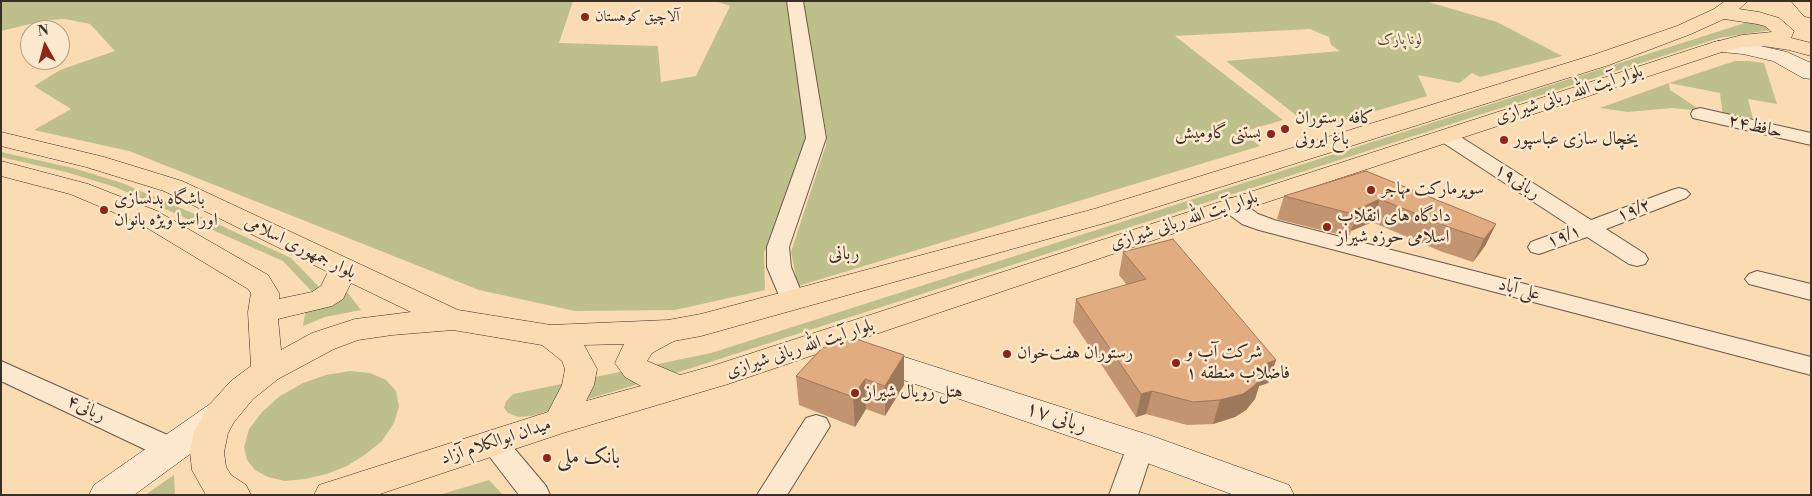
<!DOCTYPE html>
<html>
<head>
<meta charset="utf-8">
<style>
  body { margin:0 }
  #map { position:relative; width:1812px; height:496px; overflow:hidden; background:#fadbb2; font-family:"Libre Bodoni",serif }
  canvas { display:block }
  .frame { position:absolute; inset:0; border:2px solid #3a2e28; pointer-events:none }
  .north { position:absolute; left:20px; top:20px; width:50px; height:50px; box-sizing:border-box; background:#fce8cd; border:1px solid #ae9e8b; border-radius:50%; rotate:353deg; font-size:14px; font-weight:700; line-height:20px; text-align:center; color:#3a2e28 }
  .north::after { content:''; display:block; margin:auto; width:18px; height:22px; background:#8f2418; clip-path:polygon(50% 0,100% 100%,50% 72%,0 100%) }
</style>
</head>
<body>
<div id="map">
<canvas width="1812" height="496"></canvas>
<div class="frame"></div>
<div class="north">N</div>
</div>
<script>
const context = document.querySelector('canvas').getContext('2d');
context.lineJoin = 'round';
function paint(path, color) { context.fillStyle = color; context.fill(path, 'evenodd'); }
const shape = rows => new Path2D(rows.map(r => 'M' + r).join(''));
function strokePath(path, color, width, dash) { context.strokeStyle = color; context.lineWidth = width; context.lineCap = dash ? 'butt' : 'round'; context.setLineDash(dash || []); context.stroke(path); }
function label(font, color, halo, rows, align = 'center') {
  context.font = font + ' "Libre Bodoni",Amiri,serif'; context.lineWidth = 5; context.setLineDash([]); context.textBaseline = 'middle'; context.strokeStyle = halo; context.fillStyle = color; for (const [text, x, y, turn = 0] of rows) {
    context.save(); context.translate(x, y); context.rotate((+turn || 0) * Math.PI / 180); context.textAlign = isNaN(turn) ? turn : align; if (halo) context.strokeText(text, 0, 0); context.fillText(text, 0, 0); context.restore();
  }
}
paint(shape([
  [1,1,573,1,559,43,658,46,661,82,696,76,730,6,715,1,786,1,788,3,808,124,807,153,764,253,765,290,675,310,575,311,479,290,129,151,34,130,71,109,34,86,60,70,115,51,90,24,65,19,47,20,1,31],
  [802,1,1425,1,1497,22,1562,56,1480,77,1472,73,1459,83,1418,75,1427,96,1314,129,1226,61,1340,51,1331,45,1329,37,1310,29,1175,36,1283,120,1242,132,1260,146,798,286,791,252,826,145,827,136],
  [1748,22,1761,22,1771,30,1719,38,682,371,531,416,518,417,508,413,504,408,506,401,513,394,711,353],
  [1735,61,1748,61,1764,63,1777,104,1748,99,1754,123,1723,116,1720,93,1669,83,1670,90,1702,111,1672,108,1628,112,1600,108,1669,83],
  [1,152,73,168,122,183,211,221,291,258,322,290,314,294,283,261,115,187,66,172,1,157],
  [347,292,361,310,325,317,303,326,306,308,336,302],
  [350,371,370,373,386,380,396,391,399,406,394,423,382,441,366,454,347,466,327,474,305,479,285,481,268,477,255,470,247,460,244,447,249,429,262,412,280,396,303,383,326,375],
  [174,475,175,495,145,495],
  [489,480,503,495,439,495]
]), '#bec08c');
const street = shape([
  [787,1,803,1,826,138,789,247,791,267,800,289,809,299,805,305,797,307,789,305,778,293,767,267,767,247,806,138,787,1],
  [1700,108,1811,133,1811,145,1693,118,1691,114,1693,110,1700,108],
  [1446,130,1453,132,1591,220,1672,190,1679,188,1686,190,1690,194,1686,198,1606,229,1645,254,1648,259,1645,264,1637,266,1629,264,1587,237,1539,254,1531,252,1528,247,1531,242,1572,227,1439,140,1436,136,1439,132,1446,130],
  [1231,198,1239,200,1258,214,1274,220,1811,357,1811,375,1259,230,1242,224,1223,210,1220,205,1223,200,1231,198],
  [1757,271,1811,284,1811,300,1749,284,1745,279,1749,274,1757,271],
  [1,361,181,441,185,449,181,457,171,460,161,457,1,381,1,361],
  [816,415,826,418,830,426,787,495,757,495,806,418,816,415],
  [493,432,503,435,546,486,550,495,519,495,479,443,483,435,493,432],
  [1140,435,1150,438,1154,446,1138,495,1109,495,1130,438,1140,435]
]);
const secondary = shape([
  [1718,41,1743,42,1787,52,1811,63,1811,79,1803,78,1773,61,1743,54,1711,51,1708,47,1711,43,1718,41],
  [870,346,1152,436,1289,485,1294,495,1234,495,1128,456,859,365,854,357,859,349,870,346],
  [222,400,234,404,238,413,234,422,134,495,89,495,94,485,210,404,222,400]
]);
const primary = shape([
  [1725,1,1748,1,1739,9,1759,12,1779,18,1794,31,1791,38,1811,43,1811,56,1789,50,1763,46,1742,47,1725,51,1240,211,728,384,563,433,377,495,314,495,319,485,548,412,562,385,565,369,562,361,542,345,453,330,392,335,358,340,334,349,278,379,253,399,234,422,228,433,224,452,226,467,231,475,246,485,251,495,206,495,192,470,190,452,194,432,210,404,231,381,251,366,248,312,251,293,248,289,139,223,70,194,1,176,1,161,88,184,157,211,268,275,279,293,279,299,312,292,321,286,328,272,164,191,86,167,1,146,1,132,104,157,182,181,458,310,551,325,668,320,701,314,1094,209,1593,55,1677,26,1714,9,1725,1],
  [1724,19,1757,24,1765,26,1772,32,1742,35,1711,43,712,366,680,375,647,361,652,353,674,341,701,336,1112,221,1609,65,1691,34,1724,19],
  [351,283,411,312,355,319,312,333,281,350,278,319,332,306,343,299,351,283],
  [624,344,615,363,625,377,641,386,586,401,594,385,597,369,584,345,624,344]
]);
const highway = shape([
  [1791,1,1811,1,1811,18,1804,16,1791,1]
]);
strokePath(street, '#6a594a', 2);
strokePath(secondary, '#3a2e28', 1);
strokePath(primary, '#3a2e28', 1);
strokePath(highway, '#3a2e28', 1);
paint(street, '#fce8cd');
paint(secondary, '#fce8cd');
paint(primary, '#fadbb2');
paint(highway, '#fadbb2');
paint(shape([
  [1366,171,1496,224,1485,246,1473,262,1440,251,1372,222,1351,231,1349,237,1277,219,1284,196],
  [1123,252,1276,360,1268,383,1259,386,1255,399,1246,410,1235,417,1213,424,1187,425,1146,414,1136,417,1073,322,1076,299,1127,285,1119,275],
  [822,348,904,385,885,416,866,409,855,427,799,405,796,376]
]), '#c2946f');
paint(shape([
  [1380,199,1372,222,1351,231,1357,215,1358,209],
  [1496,224,1485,246,1473,262,1484,239],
  [904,355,904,385,885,416,885,386],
  [1276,360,1268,383,1259,386,1255,399,1246,410,1235,417,1213,424,1220,400,1265,364],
  [865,379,866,409,855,427,853,397],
  [1152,391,1146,414,1136,417,1141,394]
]), '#9e785a');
const building = shape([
  [1366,171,1496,224,1484,239,1451,228,1380,199,1358,209,1357,215,1284,196,1366,171],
  [1173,239,1276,360,1265,364,1263,376,1254,386,1243,394,1220,400,1193,402,1152,391,1141,394,1076,299,1146,279,1123,252,1173,239],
  [853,338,904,355,885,386,865,379,853,397,796,376,822,348,853,338]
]);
paint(building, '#e2ac81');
strokePath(building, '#9e785a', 1);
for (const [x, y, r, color] of [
  [585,17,5,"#8f2418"],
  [1285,129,5,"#8f2418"],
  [1271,134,5,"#8f2418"],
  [1504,140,5,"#8f2418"],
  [1371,190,5,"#8f2418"],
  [104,210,5,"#8f2418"],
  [1327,227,5,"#8f2418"],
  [1007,354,5,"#8f2418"],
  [1176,363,5,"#8f2418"],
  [855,393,5,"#8f2418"],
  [547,458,5,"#8f2418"]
]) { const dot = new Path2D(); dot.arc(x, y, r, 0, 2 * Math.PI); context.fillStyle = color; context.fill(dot); strokePath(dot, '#fce8cd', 2); }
label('15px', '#3a2e28', '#fce8cd', [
  ["آلاچیق کوهستان",595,17]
], 'left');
label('italic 15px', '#544b3c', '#fce8cd', [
  ["لونا پارک",1400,40]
]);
label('18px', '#3a2e28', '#fce8cd', [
  ["بلوار آیت الله ربانی شیرازی",1569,95,-18],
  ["حافظ۲۴",1755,127,13],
  ["ربانی۱۹",1517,182,33],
  ["۱۹/۲",1634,211,-21],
  ["بلوار آیت الله ربانی شیرازی",1184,221,-18],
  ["۱۹/۱",1564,237,-21],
  ["بلوار جمهوری اسلامی",300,248,26],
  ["علی آباد",1519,290,15],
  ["بلوار آیت الله ربانی شیرازی",800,349,-18],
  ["ربانی۴",86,409,25],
  ["میدان ابوالکلام آزاد",496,442,-18]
]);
label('18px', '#3a2e28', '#fce8cd', [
  ["کافه رستوران",1295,119],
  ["باغ ایرونی",1295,140],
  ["بستنی گاومیش",1261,134,"right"],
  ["یخچال سازی عباسپور",1514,140],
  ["سوپرمارکت مهاجر",1381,190],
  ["باشگاه بدنسازی",114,200],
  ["اوراسیا ویژه بانوان",114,221],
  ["دادگاه های انقلاب",1337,217],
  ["اسلامی حوزه شیراز",1337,238],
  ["شرکت آب و",1186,353],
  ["فاضلاب منطقه ۱",1186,374],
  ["رستوران هفت‌خوان",1017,354],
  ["هتل رویال شیراز",865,393]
], 'left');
label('19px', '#3a2e28', '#fce8cd', [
  ["ربانی",844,254]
]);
label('21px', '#3a2e28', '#fce8cd', [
  ["ربانی ۱۷",1056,418,18]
]);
label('21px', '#3a2e28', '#fce8cd', [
  ["بانک ملی",557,458]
], 'left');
</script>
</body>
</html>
